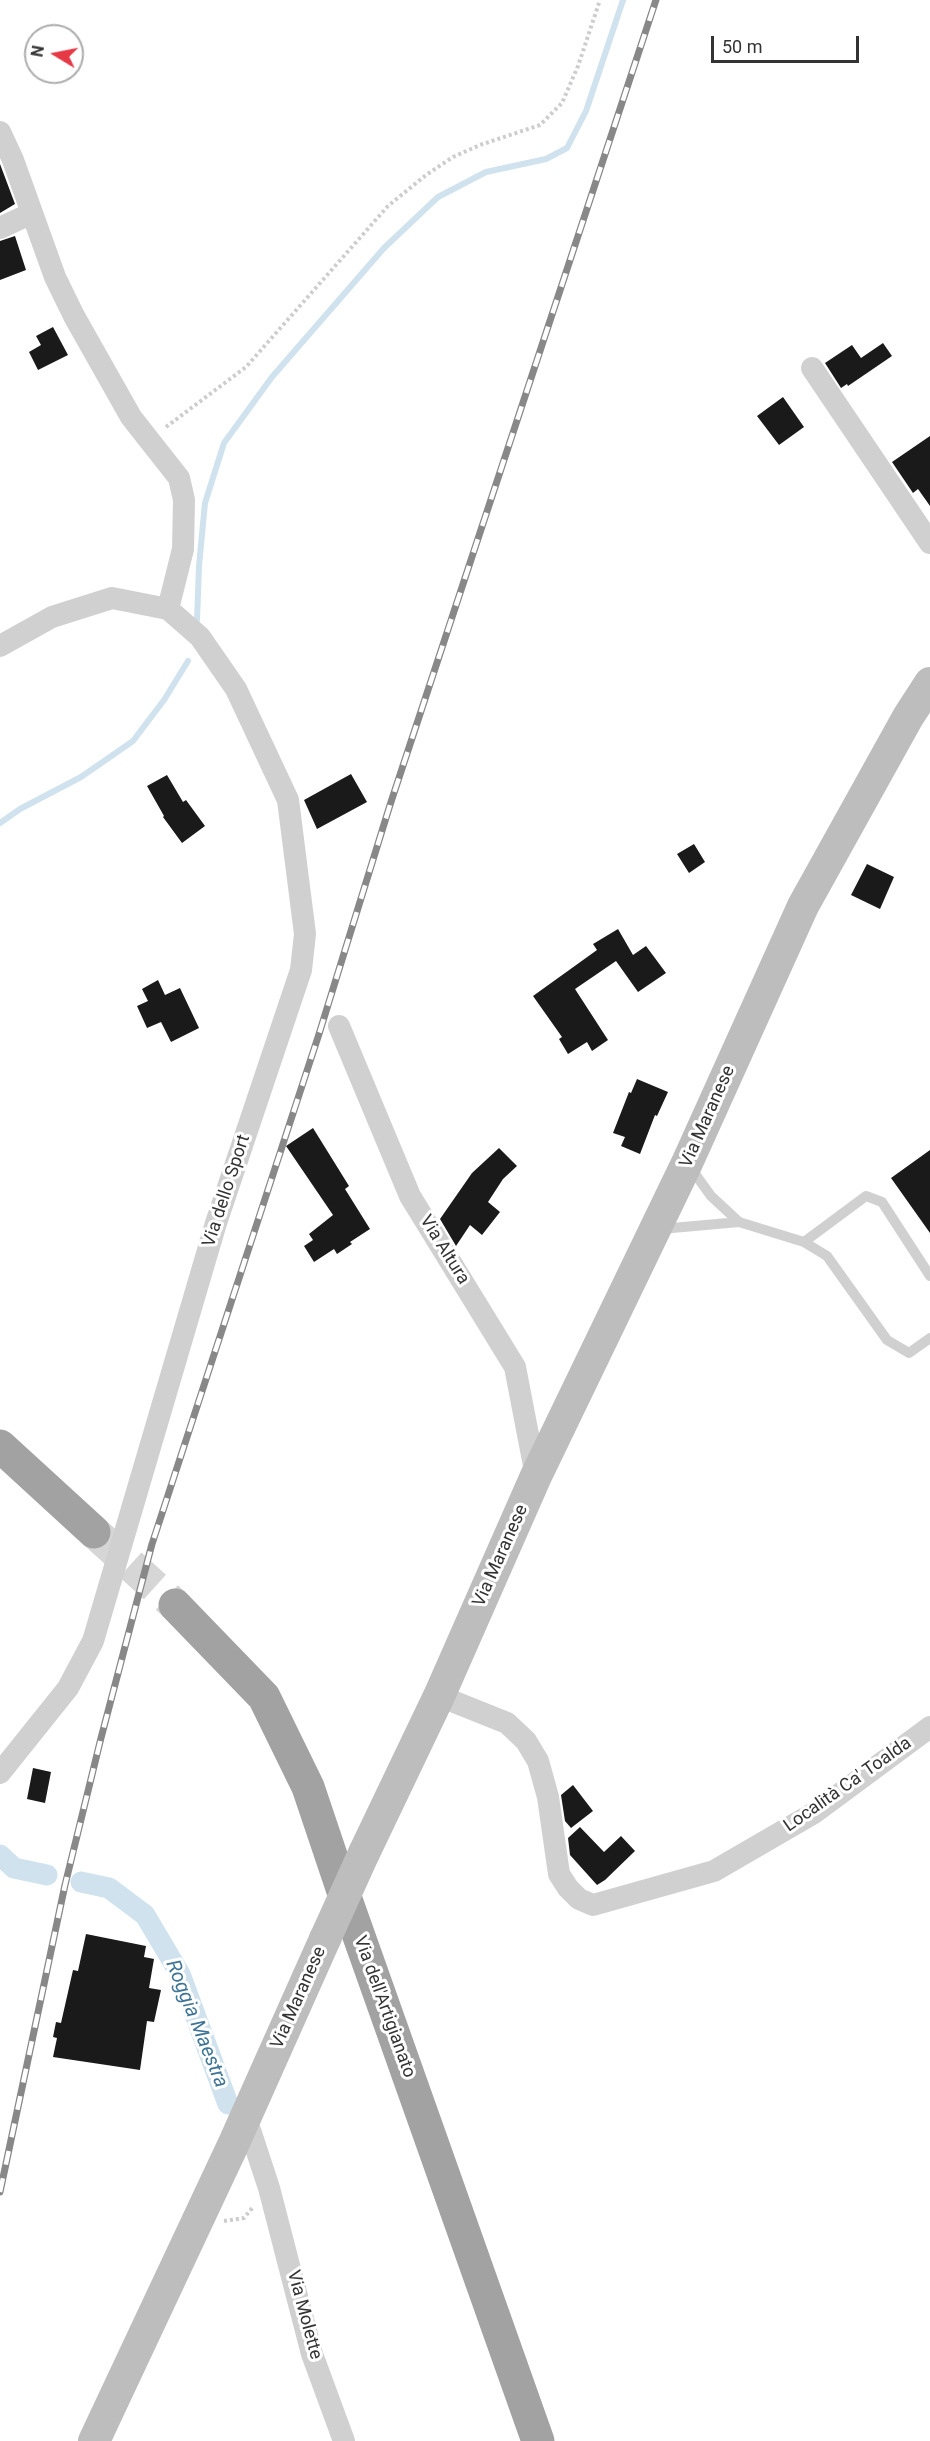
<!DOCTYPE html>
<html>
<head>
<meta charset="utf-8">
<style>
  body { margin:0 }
  #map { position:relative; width:930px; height:2441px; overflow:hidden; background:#fff; font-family:Roboto,sans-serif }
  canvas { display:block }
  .north { position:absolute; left:24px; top:24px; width:60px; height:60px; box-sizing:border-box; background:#fff; border:2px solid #adadad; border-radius:50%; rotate:280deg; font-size:16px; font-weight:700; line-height:24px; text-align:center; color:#333 }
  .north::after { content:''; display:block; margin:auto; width:21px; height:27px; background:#e63946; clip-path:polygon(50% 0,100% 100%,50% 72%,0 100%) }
  .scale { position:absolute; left:711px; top:36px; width:148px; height:27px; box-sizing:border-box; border:3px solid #333; border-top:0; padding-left:8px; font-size:18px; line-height:21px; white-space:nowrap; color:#333; -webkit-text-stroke:4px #fff; paint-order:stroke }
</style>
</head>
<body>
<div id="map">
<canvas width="930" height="2441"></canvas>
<div class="north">N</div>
<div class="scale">50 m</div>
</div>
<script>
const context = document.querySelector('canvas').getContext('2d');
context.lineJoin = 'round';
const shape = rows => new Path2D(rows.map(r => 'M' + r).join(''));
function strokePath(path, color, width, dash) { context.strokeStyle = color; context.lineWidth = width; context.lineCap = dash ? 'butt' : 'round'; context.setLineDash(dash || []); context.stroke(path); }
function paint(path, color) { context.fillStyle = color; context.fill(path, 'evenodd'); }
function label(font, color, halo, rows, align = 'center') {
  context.font = font + ' Roboto,sans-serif'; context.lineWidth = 6; context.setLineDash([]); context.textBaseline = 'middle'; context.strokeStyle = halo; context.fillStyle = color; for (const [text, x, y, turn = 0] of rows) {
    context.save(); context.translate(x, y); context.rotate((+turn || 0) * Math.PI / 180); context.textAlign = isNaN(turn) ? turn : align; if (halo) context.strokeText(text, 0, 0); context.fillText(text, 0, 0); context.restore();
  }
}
strokePath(shape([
  [197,620,199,566,205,503,224,443,272,377,384,248,438,197,486,172,546,159,567,148,586,111,623,0],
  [0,823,20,809,81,777,133,741,164,700,188,661]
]), '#cfe2ee', 6);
strokePath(shape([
  [0,1855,14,1868,47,1875],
  [81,1882,109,1888,145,1915,180,1974,228,2104]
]), '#cfe2ee', 21);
paint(shape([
  [0,164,15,204,0,213],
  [15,236,26,270,0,280,0,241],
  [53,327,68,355,38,370,29,352,41,345,36,336],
  [883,343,892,356,848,386,847,384,841,388,825,363,852,345,861,358],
  [783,397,804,427,779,445,757,416],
  [930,436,930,506,918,489,913,493,892,462],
  [351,774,367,802,317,829,304,800],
  [167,775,183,802,186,800,205,826,182,843,163,817,164,816,147,786],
  [694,844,705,862,689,873,677,854],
  [867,864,894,877,880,909,851,895],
  [618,929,633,955,646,946,666,973,638,992,616,961,575,989,608,1040,592,1051,587,1042,568,1054,559,1039,562,1037,533,996,597,950,593,944],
  [158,980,165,995,180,988,199,1028,171,1042,161,1022,147,1028,137,1006,148,1001,142,989],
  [637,1079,668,1092,657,1116,655,1115,640,1154,621,1146,625,1137,613,1133,629,1092,631,1093],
  [313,1128,349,1186,345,1189,370,1229,350,1242,352,1244,337,1254,334,1249,314,1262,304,1246,313,1240,309,1234,333,1215,286,1146],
  [499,1148,517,1166,503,1179,488,1202,500,1212,482,1235,470,1225,456,1246,440,1219,472,1173],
  [930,1150,930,1233,891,1178],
  [33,1768,51,1772,45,1803,27,1799],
  [573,1785,593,1811,571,1828,565,1821,561,1795],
  [580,1827,604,1852,621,1836,635,1851,605,1880,597,1885,570,1855,568,1838],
  [86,1934,146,1946,144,1957,154,1959,149,1988,161,1990,154,2022,147,2021,140,2070,53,2057,57,2038,53,2037,56,2022,61,2023,73,1970,78,1971]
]), '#1a1a1a');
strokePath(shape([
  [94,1532,175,1605]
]), '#d6d6d6', 33, [33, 16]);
strokePath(shape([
  [166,427,246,367,388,206,426,175,453,157,480,145,540,125,562,103,578,66,600,0],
  [224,2221,244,2218,253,2207]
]), '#cdcdcd', 4, [3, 3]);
strokePath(shape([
  [690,1167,711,1196,739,1222],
  [661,1229,739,1222,804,1242,827,1256,887,1340,909,1353,930,1338],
  [804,1242,866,1196,882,1202,930,1276]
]), '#d0d0d0', 10);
strokePath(shape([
  [0,132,13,160,55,277,74,316,131,417,179,478,184,500,183,549,168,609],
  [0,228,32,213],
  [812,368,930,543],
  [0,646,52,617,112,598,168,609,200,637,236,689,288,800,305,934,301,970,216,1223,93,1641,68,1688,0,1773],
  [339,1026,410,1196,515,1367,536,1476],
  [440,1694,452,1701,507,1723,526,1741,538,1761,548,1797,559,1874,568,1888,579,1899,593,1905,714,1871,814,1813,930,1727],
  [245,2115,269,2188,312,2354,344,2441]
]), '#d0d0d0', 22);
strokePath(shape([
  [364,1853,440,1694,536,1476,687,1163,803,906,908,717,930,683],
  [94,2441,234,2143,325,1939]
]), '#bdbdbd', 32);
strokePath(shape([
  [0,1446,94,1532],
  [175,1605,264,1697,308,1787,344,1894,538,2441]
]), '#a2a2a2', 33);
const rail = shape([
  [0,2192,65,1885,101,1738,152,1544,319,1034,390,805,656,0]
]);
strokePath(rail, '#888', 7);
strokePath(rail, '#fff', 4.5, [14]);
strokePath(shape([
  [325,1939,364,1853]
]), '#bdbdbd', 32);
label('18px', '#333', '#fff', [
  ["Via Maranese",708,1117,-66],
  ["Via dello Sport",227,1191,-72],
  ["Via Altura",444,1250,58],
  ["Via Maranese",501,1556,-66],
  ["Località Ca' Toalda",848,1785,-35],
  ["Via Maranese",299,1998,-66],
  ["Via dell'Artigianato",384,2007,70],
  ["Via Molette",304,2315,75]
]);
label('italic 20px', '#3f7597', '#fff', [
  ["Roggia Maestra",196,2024,68]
]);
</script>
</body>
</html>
